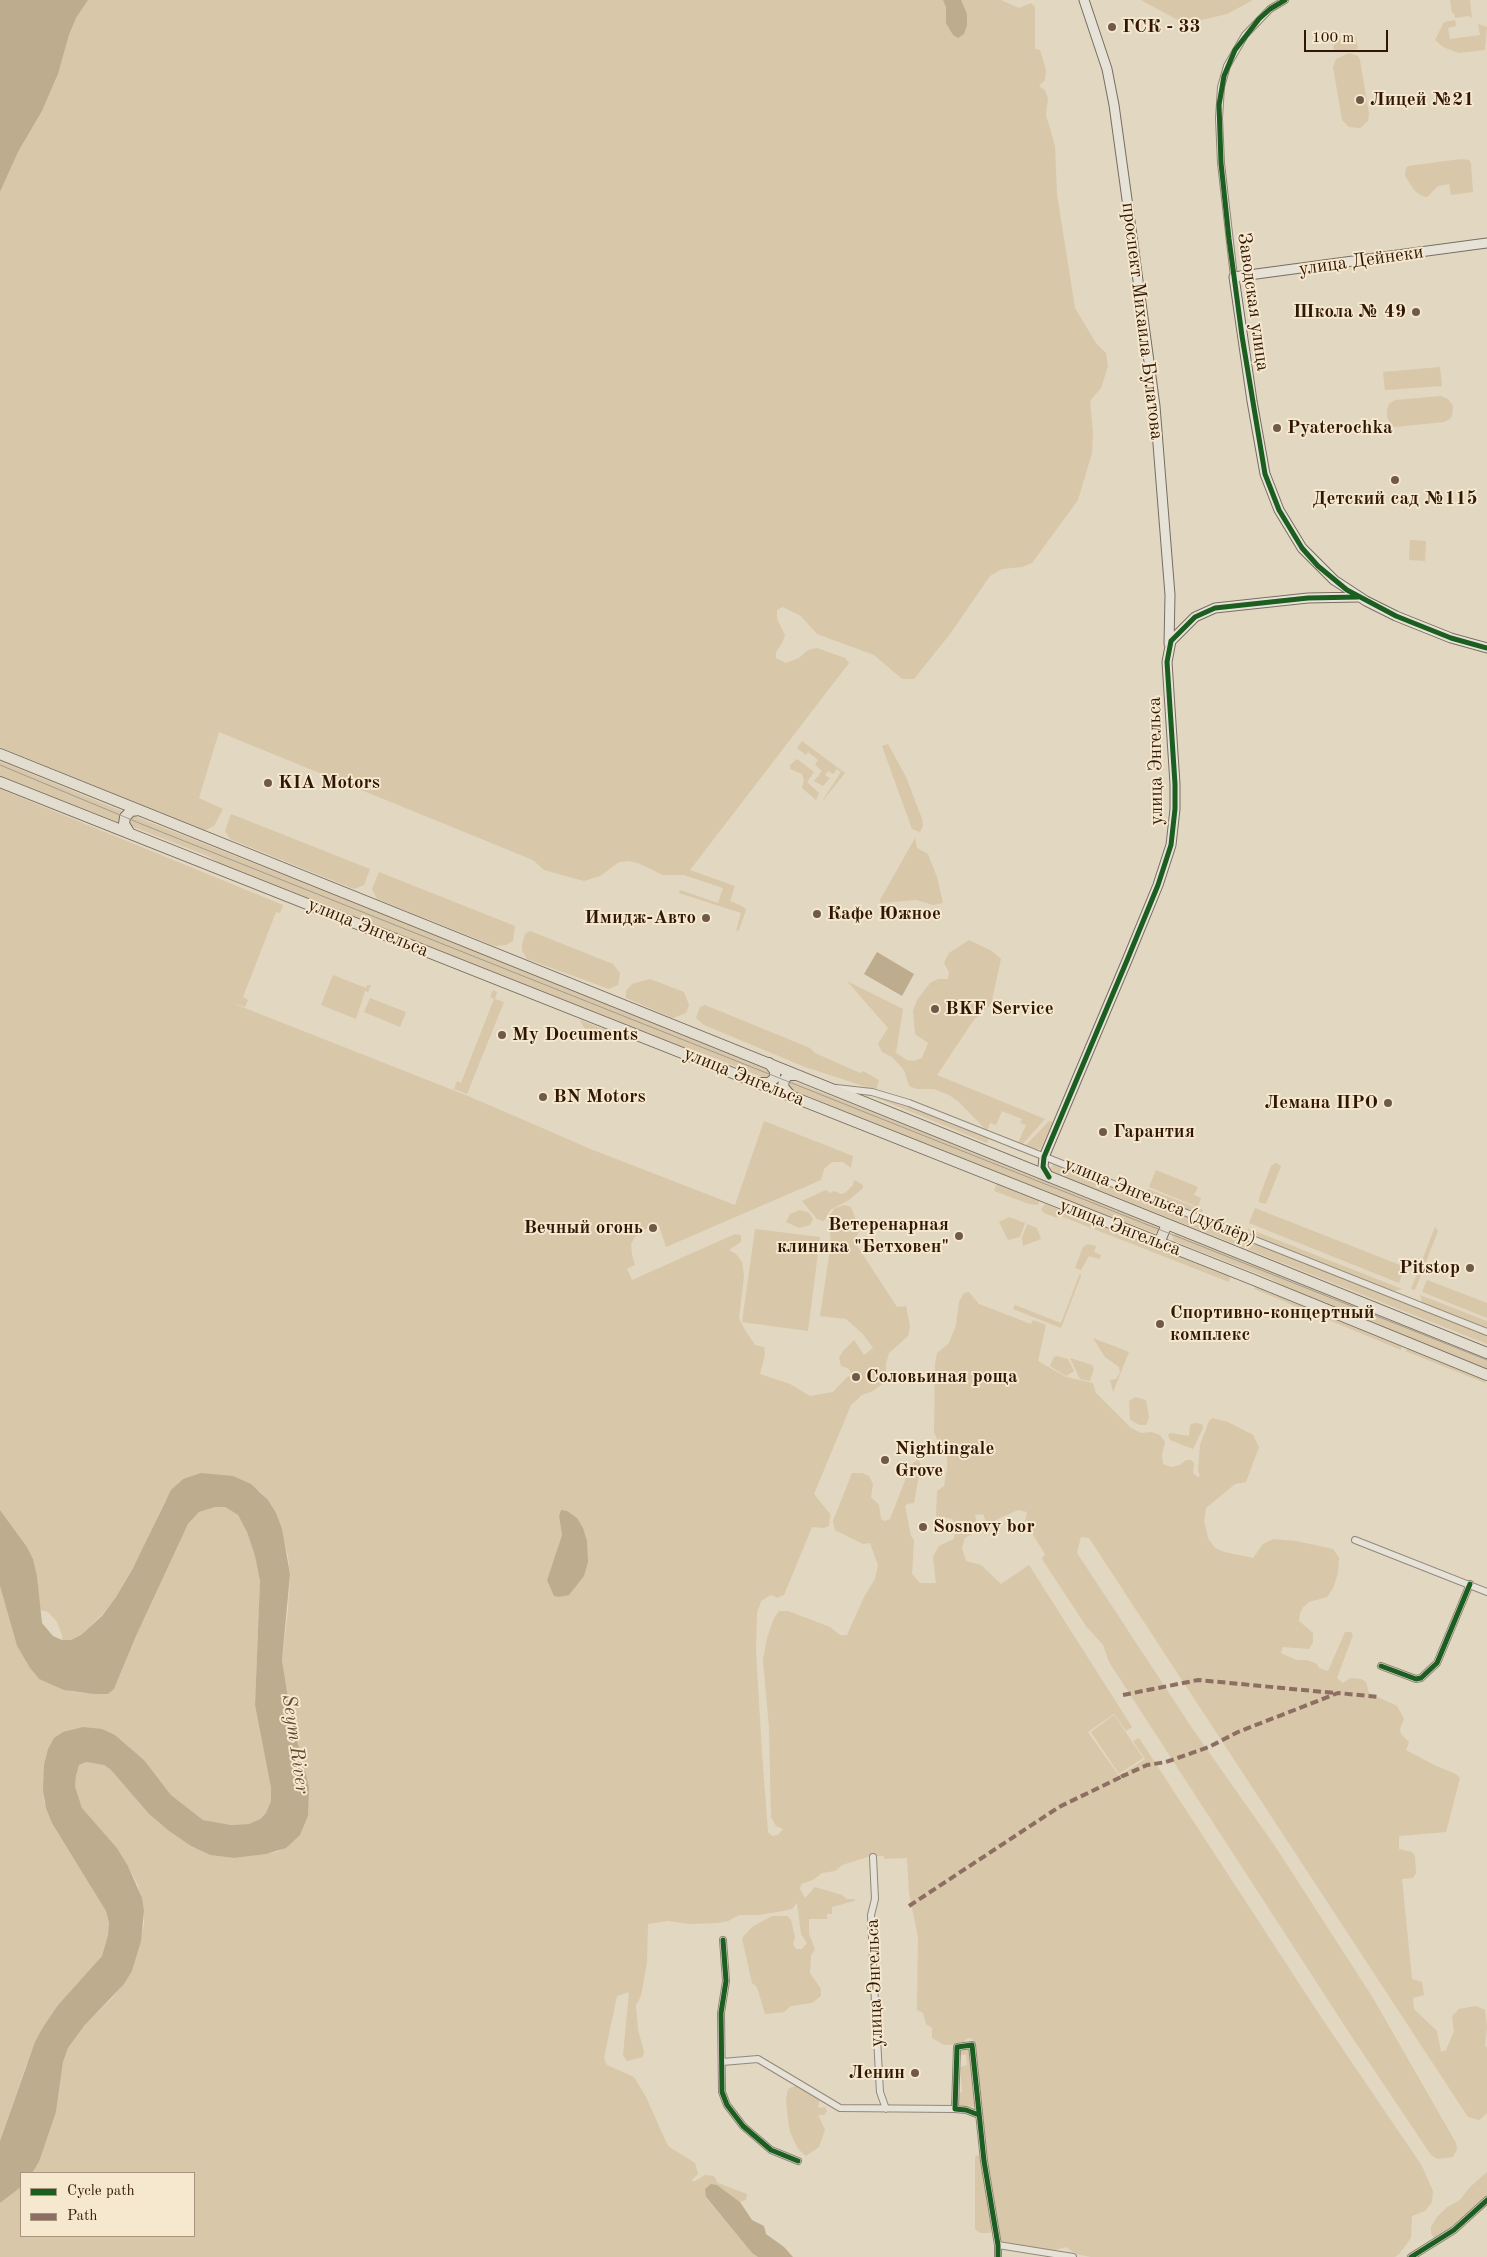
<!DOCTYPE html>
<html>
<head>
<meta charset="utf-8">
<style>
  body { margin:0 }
  #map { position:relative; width:1487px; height:2257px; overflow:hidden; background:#e2d7c1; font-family:"Old Standard TT",serif }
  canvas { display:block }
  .legend { position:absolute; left:20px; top:2172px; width:175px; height:65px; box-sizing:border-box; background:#f5e8ce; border:1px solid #a6947d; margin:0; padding:6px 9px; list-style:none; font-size:15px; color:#301604 }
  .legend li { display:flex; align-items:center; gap:10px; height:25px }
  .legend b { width:25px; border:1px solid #a6947d }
  .scale { position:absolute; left:1304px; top:30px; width:84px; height:22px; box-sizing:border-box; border:2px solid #301604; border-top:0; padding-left:6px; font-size:15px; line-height:18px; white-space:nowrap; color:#301604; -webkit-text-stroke:4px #f5e8ce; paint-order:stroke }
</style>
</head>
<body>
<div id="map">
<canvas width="1487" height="2257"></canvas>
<ul class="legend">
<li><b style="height:6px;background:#1b5e20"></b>Cycle path</li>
<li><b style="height:6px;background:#8d6e63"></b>Path</li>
</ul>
<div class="scale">100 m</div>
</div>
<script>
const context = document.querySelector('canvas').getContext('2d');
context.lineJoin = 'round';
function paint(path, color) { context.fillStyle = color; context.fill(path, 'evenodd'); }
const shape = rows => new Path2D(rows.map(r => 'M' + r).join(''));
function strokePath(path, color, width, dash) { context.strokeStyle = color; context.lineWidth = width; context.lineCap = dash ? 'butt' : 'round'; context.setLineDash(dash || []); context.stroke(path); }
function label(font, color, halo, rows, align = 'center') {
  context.font = font + ' "Old Standard TT",serif'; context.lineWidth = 4; context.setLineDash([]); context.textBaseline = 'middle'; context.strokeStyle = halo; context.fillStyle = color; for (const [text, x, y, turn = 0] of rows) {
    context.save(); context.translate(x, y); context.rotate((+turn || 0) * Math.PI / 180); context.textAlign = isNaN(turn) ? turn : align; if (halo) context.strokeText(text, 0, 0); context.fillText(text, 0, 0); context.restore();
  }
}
paint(shape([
  [88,0,1001,0,1019,8,1031,3,1035,7,1035,49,1040,50,1046,70,1045,80,1039,86,1045,90,1048,98,1046,115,1055,146,1057,194,1075,308,1096,343,1106,353,1108,366,1101,388,1090,401,1093,432,1092,453,1078,500,1032,563,1022,567,1002,569,990,576,950,634,914,679,902,679,874,655,817,634,801,616,783,607,777,610,777,619,785,635,782,643,776,652,776,658,786,663,799,658,808,650,817,648,845,658,849,663,690,870,735,886,730,901,744,907,746,910,739,930,736,931,741,913,679,893,680,890,718,903,723,888,684,875,663,875,638,863,628,861,619,862,600,876,584,881,544,870,533,860,219,732,199,798,223,809,214,826,204,831,0,747,0,192,18,152,42,111,58,74,69,35,76,18],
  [1141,0,1253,0,1227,14,1185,24],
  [1450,0,1470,0,1472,18,1469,16,1455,18,1454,13,1452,13],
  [1455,20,1456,26,1448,28,1450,39,1480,35,1478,24,1487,27,1485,50,1459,53,1443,47,1435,40,1444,22],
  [1356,37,1358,49,1334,52,1333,40],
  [1349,53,1358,56,1360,60,1369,114,1368,121,1360,128,1349,127,1342,120,1333,67,1336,59],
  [1461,159,1469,160,1471,164,1473,192,1451,195,1449,184,1438,186,1427,197,1422,196,1414,190,1405,176,1406,168,1408,166],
  [1440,367,1442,386,1385,390,1383,372],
  [1441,396,1448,399,1453,406,1452,415,1450,419,1444,422,1395,427,1390,424,1387,416,1387,410,1389,404,1395,400],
  [1410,540,1426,541,1425,561,1409,560],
  [802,741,845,773,821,803,841,772,837,769,833,774,828,771,825,775,830,778,823,786,814,781,822,771,815,765,818,760,808,752,806,755,797,748],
  [888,744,906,777,922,819,923,826,920,832,912,829,882,746],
  [797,759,814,772,807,782,819,793,816,800,802,788,804,780,802,774,790,769,790,765],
  [0,761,124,812,120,817,120,823,0,776],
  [0,789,283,905,280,913,276,912,243,997,248,1000,245,1007,232,1003,468,1096,593,1150,735,1205,764,1121,853,1156,851,1168,843,1162,832,1162,824,1169,821,1180,666,1247,659,1225,643,1230,636,1235,631,1244,632,1255,635,1265,627,1269,632,1280,735,1234,741,1235,741,1242,729,1250,736,1254,742,1262,744,1276,739,1318,745,1330,755,1345,764,1347,765,1354,760,1374,790,1384,810,1396,833,1392,847,1377,852,1375,849,1369,841,1366,839,1358,843,1351,854,1340,864,1355,873,1348,863,1334,846,1319,820,1316,831,1243,828,1218,835,1208,845,1205,851,1207,860,1230,854,1241,897,1307,906,1306,910,1326,908,1336,889,1353,886,1364,886,1375,882,1384,873,1391,862,1395,851,1405,814,1494,830,1514,829,1526,824,1528,812,1527,784,1595,777,1598,771,1595,761,1601,757,1613,756,1651,762,1753,768,1832,772,1836,778,1835,783,1829,776,1826,771,1817,769,1728,763,1660,767,1638,774,1618,779,1611,788,1611,830,1627,840,1635,847,1635,864,1597,875,1579,878,1565,870,1543,863,1544,835,1530,833,1521,852,1473,862,1473,869,1476,873,1484,871,1497,879,1505,881,1519,885,1521,890,1519,911,1465,918,1459,921,1465,914,1503,907,1504,905,1506,911,1536,914,1540,912,1574,920,1583,936,1583,933,1557,939,1546,954,1539,956,1524,952,1519,936,1516,937,1491,944,1486,947,1469,947,1458,934,1433,935,1364,937,1353,949,1343,956,1325,959,1302,964,1293,969,1292,979,1304,1031,1324,1033,1320,1046,1325,1038,1361,1066,1377,1093,1383,1096,1393,1131,1428,1141,1433,1151,1432,1160,1435,1165,1442,1162,1455,1163,1464,1171,1467,1180,1465,1186,1460,1191,1460,1194,1463,1193,1473,1197,1477,1200,1476,1198,1470,1200,1445,1209,1421,1212,1418,1228,1422,1253,1435,1259,1447,1246,1482,1235,1484,1206,1508,1204,1521,1208,1538,1215,1548,1224,1552,1253,1558,1263,1544,1273,1539,1296,1541,1333,1549,1339,1558,1338,1573,1333,1588,1327,1597,1309,1602,1303,1607,1300,1614,1299,1621,1313,1633,1313,1642,1309,1649,1283,1647,1281,1653,1296,1660,1307,1660,1317,1664,1319,1668,1328,1671,1345,1632,1351,1632,1353,1635,1337,1678,1343,1683,1350,1678,1361,1679,1366,1682,1369,1693,1397,1706,1404,1719,1400,1729,1401,1734,1409,1742,1406,1750,1434,1765,1456,1774,1460,1778,1446,1832,1399,1836,1399,1849,1412,1852,1415,1856,1416,1873,1413,1878,1402,1879,1412,1979,1422,1982,1424,1995,1413,1998,1414,2009,1437,2031,1441,2052,1446,2050,1454,2031,1452,2016,1459,2009,1476,2006,1485,2010,1487,2027,1485,2046,1487,2047,1487,2113,1479,2120,1468,2117,1089,1538,1081,1537,1077,1553,1192,1728,1275,1846,1373,1998,1456,2143,1457,2149,1453,2157,1437,2159,1431,2155,1350,2034,1109,1662,1103,1645,1086,1626,1042,1559,1045,1554,1025,1522,1027,1512,1018,1510,987,1524,983,1514,975,1515,979,1530,965,1538,962,1548,966,1561,981,1565,1001,1584,1029,1565,1132,1727,1126,1731,1114,1714,1088,1732,1119,1776,1145,1759,1133,1741,1139,1738,1321,2017,1422,2166,1433,2191,1432,2202,1425,2211,1412,2216,1411,2238,1399,2254,1395,2257,1091,2257,1076,2254,1066,2247,1055,2250,1034,2249,1001,2242,987,2162,973,2040,970,2038,966,2039,963,2044,944,2045,932,2038,932,2028,926,2024,923,2013,917,2010,918,1937,909,1893,907,1858,885,1859,883,1856,871,1856,842,1865,835,1871,822,1873,813,1880,801,1884,800,1889,805,1898,815,1887,842,1895,847,1899,855,1899,854,1901,832,1907,832,1914,827,1914,827,1919,809,1919,809,1934,815,1949,811,1955,810,1973,821,1989,821,1996,812,2003,791,2006,784,2012,765,2014,757,1987,752,1983,742,1938,752,1927,772,1916,787,1916,791,1920,795,1937,793,1944,796,1949,802,1949,807,1943,801,1934,797,1903,792,1909,783,1911,759,1915,739,1915,728,1921,717,1923,690,1924,668,1921,648,1924,647,1962,641,1996,636,2005,638,2030,644,2051,643,2057,627,2061,623,2055,629,1992,617,1996,604,2058,607,2065,634,2077,646,2097,668,2146,695,2163,698,2174,691,2181,695,2181,705,2175,714,2176,718,2183,747,2194,746,2200,740,2202,717,2185,706,2198,752,2253,758,2257,0,2257,0,2203,21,2187,21,2236,194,2236,194,2173,32,2173,39,2162,56,2112,63,2062,68,2048,84,2026,113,1997,132,1971,144,1925,144,1911,138,1885,128,1866,117,1848,82,1808,75,1786,76,1776,79,1765,86,1762,104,1765,111,1770,149,1814,169,1831,191,1846,210,1855,234,1858,277,1852,300,1835,308,1816,299,1749,291,1717,282,1660,288,1610,290,1574,288,1556,276,1513,260,1491,183,1479,178,1483,164,1503,141,1553,116,1597,102,1615,81,1635,71,1640,62,1640,62,1635,57,1622,48,1612,40,1610,37,1576,33,1559,27,1547,0,1510],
  [561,1510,584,1576,569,1594,559,1597,547,1580,562,1535,559,1516],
  [231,814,370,869,364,885,354,889,230,839,225,831],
  [134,816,686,1034,701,1042,768,1069,770,1071,771,1077,765,1078,697,1051,681,1047,219,863,208,856,131,826,129,819],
  [915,838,917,848,928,854,929,857,937,877,943,903,933,905,916,900,881,903,880,900],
  [379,872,515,926,513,941,506,945,495,946,377,899,372,889],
  [530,931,613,964,620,973,618,985,609,989,527,959,522,950,522,945,525,934],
  [969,940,992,951,1001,959,992,1000,994,1001,973,1021,937,1075,1045,1119,1021,1146,1018,1143,1026,1125,1020,1123,1022,1119,1002,1111,996,1125,990,1123,987,1131,958,1101,949,1095,934,1089,917,1089,909,1086,904,1070,892,1057,882,1052,878,1044,888,1028,847,981,903,1009,896,1053,907,1060,914,1061,922,1058,928,1043,915,1034,913,1011,917,1000,930,983,938,979,948,979,949,972,944,963,949,953],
  [333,975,366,988,367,985,371,985,368,992,365,991,356,1019,321,1005],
  [650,979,684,992,689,1005,686,1013,673,1018,626,998,626,991,632,984],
  [493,990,497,992,495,999,504,1002,467,1094,454,1089,457,1081,461,1083,494,999,490,997],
  [370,998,406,1012,400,1027,364,1012],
  [705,1005,810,1048,815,1053,860,1073,863,1071,879,1080,876,1090,805,1067,704,1025,696,1018,700,1007],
  [580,1020,627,1038,609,1042,593,1036,586,1031],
  [790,1080,1065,1187,1158,1226,1159,1230,1154,1233,1073,1202,1061,1200,915,1142,897,1132,790,1089,787,1086],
  [867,1094,910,1105,989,1137,987,1143],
  [1049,1121,1053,1122,1041,1148,1035,1151,1024,1147],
  [1276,1163,1281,1166,1266,1204,1259,1202,1259,1198,1271,1166],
  [1054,1164,1487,1333,1487,1344,1053,1172,1050,1169],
  [1156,1170,1198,1187,1194,1195,1201,1198,1198,1207,1149,1187],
  [854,1180,863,1185,863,1188,849,1200,830,1210,824,1221,817,1219,802,1201,826,1190,830,1193,834,1191,841,1194,845,1193,853,1185],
  [997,1183,1038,1199,1039,1203,1037,1205,1029,1204,994,1191],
  [1148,1189,1203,1210,1200,1217,1145,1196],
  [1045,1204,1228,1274,1230,1278,1229,1282,1058,1215,1057,1218,1044,1213,1041,1209],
  [1255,1208,1405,1267,1399,1283,1249,1223],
  [800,1210,809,1213,813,1219,810,1225,799,1228,786,1222,790,1214],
  [1009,1217,1025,1223,1020,1237,1008,1240,999,1222],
  [1027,1224,1037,1228,1041,1239,1023,1246,1022,1238],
  [1435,1227,1438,1231,1415,1290,1411,1289],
  [1247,1228,1402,1289,1393,1291,1253,1236],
  [755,1229,820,1237,808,1331,742,1322],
  [1176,1233,1487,1355,1487,1372,1286,1288,1271,1279,1174,1241,1172,1236],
  [1088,1244,1096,1246,1094,1252,1101,1255,1100,1259,1089,1256,1081,1270,1075,1268,1083,1247],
  [1080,1273,1081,1276,1061,1328,1013,1309,1015,1305,1061,1323],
  [1427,1280,1487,1303,1487,1318,1422,1292],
  [1257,1284,1402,1342,1401,1350,1254,1289],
  [1420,1295,1487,1321,1487,1329,1426,1305,1422,1302],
  [1093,1338,1129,1352,1113,1392,1110,1380,1116,1379,1120,1373,1119,1367,1105,1357],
  [1411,1346,1487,1377,1485,1383,1405,1351],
  [1057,1356,1068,1359,1074,1371,1066,1376,1050,1366,1054,1357],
  [1070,1358,1092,1365,1094,1369,1090,1381,1080,1379],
  [1135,1397,1146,1400,1149,1417,1146,1425,1140,1425,1130,1420,1129,1401],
  [1194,1423,1202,1424,1203,1428,1193,1449,1170,1440,1168,1435,1170,1433,1189,1436,1190,1425],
  [215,1507,225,1507,238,1515,247,1532,255,1556,260,1581,255,1705,271,1788,271,1801,266,1813,260,1819,249,1824,231,1825,203,1820,171,1795,144,1760,115,1735,44,1765,44,1801,106,1911,109,1923,108,1935,102,1956,58,2005,43,2027,26,2066,0,2141,0,1586,17,1646,30,1668,39,1679,73,1692,108,1694,115,1687,136,1636,188,1524,199,1512],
  [1114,1715,1143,1758,1119,1774,1091,1732],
  [968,2048,971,2050,977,2107,959,2106,959,2095,962,2091,960,2067,967,2065,966,2055,959,2055,959,2049],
  [795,2086,798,2086,820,2099,818,2108,825,2107,827,2111,824,2115,818,2115,825,2130,819,2147,806,2156,798,2149,790,2132,788,2120,786,2099,788,2089],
  [977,2155,981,2157,993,2227,990,2233,980,2233,975,2229,975,2157],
  [1487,2172,1487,2196,1452,2227,1434,2238,1431,2233,1431,2227,1437,2217,1447,2207,1460,2200,1470,2187]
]), '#d8c7a9');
paint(shape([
  [0,0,88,0,76,18,69,35,58,74,42,111,18,152,0,192],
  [943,0,961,0,967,14,967,25,964,34,958,38,953,35,946,23,946,7],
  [877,952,914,974,902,996,864,974],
  [201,1473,233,1476,251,1484,268,1500,276,1513,282,1529,290,1574,282,1660,291,1717,309,1787,308,1816,300,1835,286,1848,266,1854,234,1858,210,1855,191,1846,169,1831,149,1814,111,1770,104,1765,86,1762,79,1765,76,1776,75,1786,82,1808,117,1848,128,1866,142,1898,144,1911,141,1941,132,1971,124,1984,84,2026,68,2048,63,2062,56,2112,39,2162,32,2173,21,2173,21,2187,0,2203,0,2141,35,2042,43,2027,58,2005,102,1956,108,1935,109,1923,106,1911,52,1823,46,1808,43,1790,44,1765,48,1749,54,1738,63,1732,83,1727,102,1729,115,1735,144,1760,171,1795,203,1820,231,1825,249,1824,260,1819,266,1813,271,1801,271,1788,255,1705,260,1581,255,1556,247,1532,238,1515,225,1507,215,1507,199,1512,188,1524,136,1636,114,1689,108,1694,94,1694,64,1690,39,1679,30,1668,17,1646,0,1586,0,1510,27,1547,33,1559,37,1576,42,1623,53,1636,62,1640,71,1640,81,1635,102,1616,116,1597,133,1568,171,1490,183,1479],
  [561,1510,567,1511,577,1518,583,1528,587,1541,588,1562,584,1576,569,1595,559,1597,554,1596,547,1580,562,1535,559,1516],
  [711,2184,717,2185,740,2202,752,2220,764,2226,766,2234,784,2247,793,2257,758,2257,752,2253,706,2197,705,2189]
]), '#beac8e');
const street = shape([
  [1234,277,1221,163,1219,118,1221,87,1227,66,1245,35,1270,9,1285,0],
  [836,1088,872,1092,909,1103,1487,1332],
  [1355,1540,1487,1592],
  [1381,1666,1416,1679,1421,1678,1437,1663,1470,1584],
  [873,1857,875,1899,871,1915,874,1984,880,2092,886,2109],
  [723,1940,726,1981,721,2013,722,2092,727,2105,743,2126,771,2150,798,2161],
  [722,2062,758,2059,840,2108,955,2109],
  [979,2115,966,2110,955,2109,957,2047,972,2045,984,2161,998,2245,998,2257],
  [998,2245,1073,2257],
  [1411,2257,1454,2230,1487,2200]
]);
const secondary = shape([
  [1084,0,1107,69,1114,105,1129,214,1155,406,1170,595,1169,644],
  [1487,243,1234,277,1252,401,1265,474,1279,510,1302,548,1334,580,1366,601,1396,616,1451,638,1487,648],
  [1049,1177,1043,1167,1044,1157,1128,958,1158,885,1171,845,1175,809,1175,784,1167,662,1171,641,1195,617,1215,608,1308,598,1358,597]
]);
const primary = shape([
  [0,754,1487,1353],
  [0,782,1254,1280,1487,1375],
  [129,832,124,824,125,817,131,811,139,810],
  [761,1083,769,1083,775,1078,775,1071,769,1063],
  [789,1094,783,1087,784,1080,788,1075,797,1075],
  [1159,1243,1167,1224]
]);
strokePath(street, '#92887a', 8);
strokePath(secondary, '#786e61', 11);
strokePath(primary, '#786e61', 12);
strokePath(street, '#e7e2d7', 6);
strokePath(secondary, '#e7e2d7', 9);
strokePath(primary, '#e3ddd0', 10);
strokePath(shape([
  [0,765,144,825,1487,1360]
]), '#a49c92', 1);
strokePath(shape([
  [1123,1695,1198,1680,1335,1693],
  [1122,1774,1123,1776,1147,1765,1166,1762,1209,1747,1238,1732,1338,1693,1380,1697],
  [909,1906,1059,1807,1123,1776]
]), '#8d6e63', 4, [8, 4]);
strokePath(shape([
  [1285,0,1270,9,1259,19,1235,50,1224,76,1219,105,1221,163,1229,239,1242,336,1265,474,1279,510,1302,548,1318,566,1347,590,1396,616,1451,638,1487,648],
  [1049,1177,1043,1167,1044,1157,1128,958,1158,885,1171,845,1175,809,1175,784,1167,662,1171,641,1195,617,1215,608,1308,598,1358,597],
  [1381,1666,1416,1679,1421,1678,1437,1663,1470,1584],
  [723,1940,726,1981,721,2013,722,2092,727,2105,743,2126,771,2150,798,2161],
  [979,2115,966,2110,955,2109,957,2047,972,2045,984,2161,998,2245,998,2257],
  [1411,2257,1454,2230,1487,2200]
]), '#1b5e20', 5);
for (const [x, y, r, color] of [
  [1112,27,5,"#6e5a46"],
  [1360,100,5,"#6e5a46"],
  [1416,312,5,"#6e5a46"],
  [1277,428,5,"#6e5a46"],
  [1395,480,5,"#6e5a46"],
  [268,783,5,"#6e5a46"],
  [817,914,5,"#6e5a46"],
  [706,918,5,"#6e5a46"],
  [935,1009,5,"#6e5a46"],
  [502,1035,5,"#6e5a46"],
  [543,1097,5,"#6e5a46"],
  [1388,1103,5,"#6e5a46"],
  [1103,1132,5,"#6e5a46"],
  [653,1228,5,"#6e5a46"],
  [959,1236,5,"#6e5a46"],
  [1470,1268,5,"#6e5a46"],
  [1160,1324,5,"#6e5a46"],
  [856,1377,5,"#6e5a46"],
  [885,1460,5,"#6e5a46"],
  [923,1527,5,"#6e5a46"],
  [915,2073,5,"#6e5a46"]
]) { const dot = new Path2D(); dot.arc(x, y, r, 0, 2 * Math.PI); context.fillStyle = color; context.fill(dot); strokePath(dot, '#f5e8ce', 2); }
label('bold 19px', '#301604', '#f5e8ce', [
  ["ГСК - 33",1122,27],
  ["Лицей №21",1370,100],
  ["Школа № 49",1406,312,"right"],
  ["Pyaterochka",1287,428],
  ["Детский сад №115",1395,499,"center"],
  ["KIA Motors",278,783],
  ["Кафе Южное",827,914],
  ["Имидж-Авто",696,918,"right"],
  ["BKF Service",945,1009],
  ["My Documents",512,1035],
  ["BN Motors",553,1097],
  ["Лемана ПРО",1378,1103,"right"],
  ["Гарантия",1113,1132],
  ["Ветеренарная",949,1225,"right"],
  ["клиника \"Бетховен\"",949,1247,"right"],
  ["Вечный огонь",643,1228,"right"],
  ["Pitstop",1460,1268,"right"],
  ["Спортивно-концертный",1170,1313],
  ["комплекс",1170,1335],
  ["Соловьиная роща",866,1377],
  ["Nightingale",895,1449],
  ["Grove",895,1471],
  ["Sosnovy bor",933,1527],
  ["Ленин",905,2073,"right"]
], 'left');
label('19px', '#301604', '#f5e8ce', [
  ["улица Дейнеки",1361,261,-8],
  ["Заводская улица",1253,302,82],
  ["проспект Михаила Булатова",1142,321,83],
  ["улица Энгельса",1156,761,-91],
  ["улица Энгельса",368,928,22],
  ["улица Энгельса",744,1077,22],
  ["улица Энгельса (дублёр)",1160,1202,22],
  ["улица Энгельса",1120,1228,21],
  ["улица Энгельса",875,1983,-92]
]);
label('italic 20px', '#634a32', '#f5e8ce', [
  ["Seym River",295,1744,82]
]);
</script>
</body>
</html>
